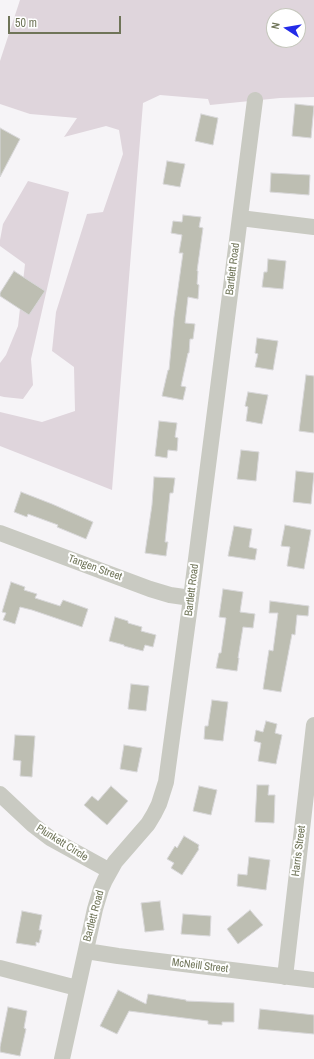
<!DOCTYPE html>
<html>
<head>
<meta charset="utf-8">
<style>
  body { margin:0 }
  #map { position:relative; width:314px; height:1059px; overflow:hidden; background:#f6f4f7; font-family:"Archivo Narrow",sans-serif }
  canvas { display:block }
  .north { position:absolute; left:266px; top:8px; width:40px; height:40px; box-sizing:border-box; background:#fff; border:1px solid #c5c7bc; border-radius:50%; rotate:282deg; font-size:11px; font-weight:700; line-height:16px; text-align:center; color:#6f7458 }
  .north::after { content:''; display:block; margin:auto; width:14px; height:18px; background:#232be8; clip-path:polygon(50% 0,100% 100%,50% 72%,0 100%) }
  .scale { position:absolute; left:8px; top:16px; width:113px; height:18px; box-sizing:border-box; border:2px solid #6f7458; border-top:0; padding-left:5px; font-size:12px; line-height:14px; white-space:nowrap; color:#6f7458; -webkit-text-stroke:3px #fff; paint-order:stroke }
</style>
</head>
<body>
<div id="map">
<canvas width="314" height="1059"></canvas>
<div class="north">N</div>
<div class="scale">50 m</div>
</div>
<script>
const context = document.querySelector('canvas').getContext('2d');
context.lineJoin = 'round';
function paint(path, color) { context.fillStyle = color; context.fill(path, 'evenodd'); }
const shape = rows => new Path2D(rows.map(r => 'M' + r).join(''));
function strokePath(path, color, width, dash) { context.strokeStyle = color; context.lineWidth = width; context.lineCap = dash ? 'butt' : 'round'; context.setLineDash(dash || []); context.stroke(path); }
function label(font, color, halo, rows, align = 'center') {
  context.font = font + ' "Archivo Narrow",sans-serif'; context.lineWidth = 4; context.setLineDash([]); context.textBaseline = 'middle'; context.strokeStyle = halo; context.fillStyle = color; for (const [text, x, y, turn = 0] of rows) {
    context.save(); context.translate(x, y); context.rotate((+turn || 0) * Math.PI / 180); context.textAlign = isNaN(turn) ? turn : align; if (halo) context.strokeText(text, 0, 0); context.fillText(text, 0, 0); context.restore();
  }
}
paint(shape([
  [20,0,314,0,314,97,280,98,210,105,208,99,160,95,143,103,112,490,0,446,0,412,42,422,75,411,74,367,52,351,56,312,87,214,103,212,123,154,119,130,106,126,64,137,77,118,30,114,0,104,0,61],
  [274,16,298,16,298,40,274,40],
  [28,181,69,192,31,359,33,385,23,399,4,397,0,396,0,363,6,355,18,326,25,264,0,246,0,240,3,224]
]), '#dfd5dc');
const building = shape([
  [295,104,314,106,311,138,292,136,295,104],
  [201,114,218,118,213,145,195,141,201,114],
  [0,128,20,139,0,177,0,128],
  [167,161,185,164,180,187,163,184,167,161],
  [271,173,310,175,309,195,270,192,271,173],
  [183,215,201,217,199,227,203,228,197,271,198,271,197,284,199,285,198,299,188,297,185,323,195,324,193,339,190,339,189,353,188,353,181,386,186,387,183,400,162,396,168,370,169,370,174,317,183,253,179,253,182,235,171,233,173,221,182,222,183,215],
  [268,259,286,261,283,289,262,287,264,272,267,272,268,259],
  [14,271,45,291,29,315,0,296,0,293,14,271],
  [257,338,278,341,273,370,255,367,258,354,255,353,257,338],
  [306,375,314,376,314,433,299,431,306,375],
  [248,392,268,395,262,424,246,421,248,407,245,406,248,392],
  [159,421,177,423,175,437,178,438,177,451,168,450,167,458,155,456,159,421],
  [241,450,259,452,256,481,237,479,241,450],
  [296,471,314,473,311,504,293,502,296,471],
  [154,477,175,478,173,493,170,493,165,542,168,542,166,556,145,553,152,505,154,477],
  [21,492,52,504,93,522,86,539,57,527,58,525,28,514,27,517,14,512,21,492],
  [285,525,311,530,304,569,287,566,290,547,281,546,285,525],
  [234,526,252,529,249,547,257,549,255,560,228,556,234,526],
  [11,582,25,587,24,590,37,594,35,598,60,606,63,600,88,609,82,627,32,610,20,607,15,624,3,620,6,613,2,612,11,582],
  [223,589,243,592,240,612,255,614,253,628,243,627,238,658,239,658,237,671,216,668,219,653,221,653,226,618,219,617,223,589],
  [270,601,309,606,308,616,297,615,295,635,292,634,281,692,263,689,269,650,273,651,278,613,269,613,270,601],
  [115,617,128,621,128,623,142,627,141,631,156,635,153,647,145,645,143,651,124,646,124,645,109,641,115,617],
  [131,684,149,686,146,711,128,709,131,684],
  [212,700,228,702,223,741,204,739,205,726,208,726,212,700],
  [266,721,277,724,275,733,282,735,276,764,258,761,261,743,254,741,256,730,263,732,266,721],
  [15,735,35,736,32,777,20,776,21,761,13,760,15,735],
  [124,745,142,748,137,772,120,769,124,745],
  [257,785,269,785,268,795,275,795,274,823,255,822,257,785],
  [111,786,128,801,107,825,84,805,92,796,98,801,111,786],
  [199,786,217,790,211,815,193,811,199,786],
  [184,836,199,845,198,848,199,849,182,875,171,868,174,863,167,859,175,846,177,848,184,836],
  [249,857,270,860,266,890,237,886,238,874,247,875,249,857],
  [160,901,164,930,145,932,141,903,160,901],
  [250,910,263,925,238,944,227,929,250,910],
  [22,911,42,915,39,930,42,930,39,943,36,942,36,946,16,943,22,911],
  [183,914,211,916,210,936,181,934,183,914],
  [118,990,146,1004,148,994,186,1000,186,1001,234,1003,234,1022,222,1022,222,1025,208,1024,208,1021,129,1011,117,1034,100,1026,118,990],
  [8,1007,27,1011,24,1028,26,1029,20,1056,0,1052,0,1047,8,1007],
  [260,1009,314,1015,314,1034,258,1029,260,1009]
]);
paint(building, '#bdbeb2');
strokePath(building, '#d8d7d9', 1);
strokePath(shape([
  [240,218,314,227],
  [0,533,150,589,170,595,191,598],
  [0,794,33,825,50,838,110,871],
  [86,951,118,956,314,980],
  [0,968,77,988],
  [285,977,314,725],
  [62,1059,95,909,101,889,105,880,115,862,148,824,154,814,159,804,166,782,191,598,255,100]
]), '#c9cac2', 16);
label('11px', '#6f7458', '#fff', [
  ["Bartlett Road",233,269,-83],
  ["Tangen Street",95,568,20],
  ["Bartlett Road",192,590,-83],
  ["Plunkett Circle",62,843,32],
  ["Harris Street",299,851,-83],
  ["Bartlett Road",94,916,-75],
  ["McNeill Street",200,966,7]
]);
</script>
</body>
</html>
